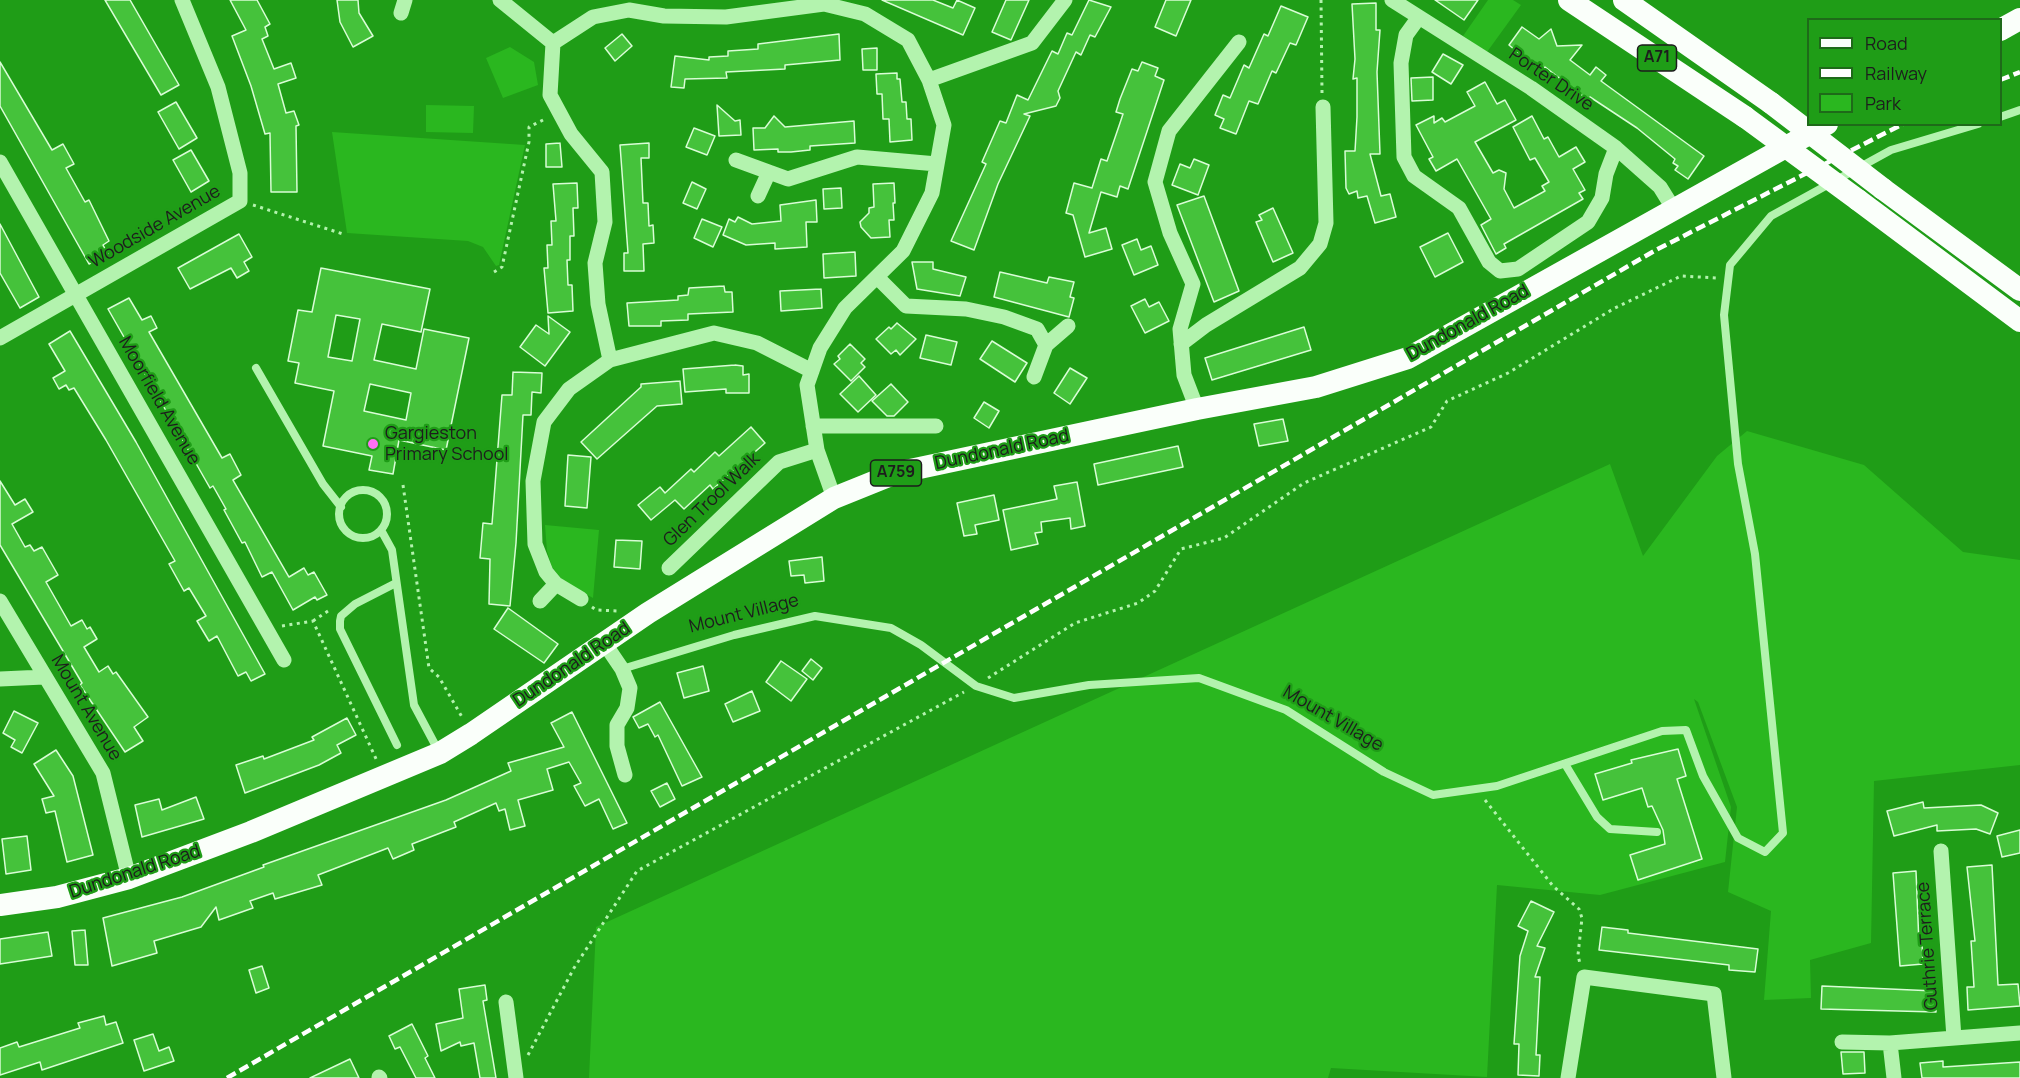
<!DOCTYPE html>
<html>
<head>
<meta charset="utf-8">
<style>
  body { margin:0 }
  #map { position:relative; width:2020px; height:1078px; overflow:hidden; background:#1f9d17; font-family:Manrope,sans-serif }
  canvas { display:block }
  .legend { position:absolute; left:1807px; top:18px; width:195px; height:108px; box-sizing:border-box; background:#1f9d17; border:2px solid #1e6a19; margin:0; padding:8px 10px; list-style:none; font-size:18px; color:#1d1d1d }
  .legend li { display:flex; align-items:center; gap:12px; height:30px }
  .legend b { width:30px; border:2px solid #1e6a19 }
</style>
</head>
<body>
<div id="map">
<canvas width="2020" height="1078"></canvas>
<ul class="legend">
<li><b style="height:8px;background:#fafffa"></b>Road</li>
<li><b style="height:8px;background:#fff"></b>Railway</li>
<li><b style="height:16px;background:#2ab71f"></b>Park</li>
</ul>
</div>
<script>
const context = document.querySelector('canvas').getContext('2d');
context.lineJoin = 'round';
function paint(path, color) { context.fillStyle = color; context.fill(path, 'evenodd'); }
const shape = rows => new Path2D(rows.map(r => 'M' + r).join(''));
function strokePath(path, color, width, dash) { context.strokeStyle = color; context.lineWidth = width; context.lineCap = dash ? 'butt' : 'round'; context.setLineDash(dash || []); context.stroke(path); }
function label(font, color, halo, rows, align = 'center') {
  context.font = font + ' Manrope,sans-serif'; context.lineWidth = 4.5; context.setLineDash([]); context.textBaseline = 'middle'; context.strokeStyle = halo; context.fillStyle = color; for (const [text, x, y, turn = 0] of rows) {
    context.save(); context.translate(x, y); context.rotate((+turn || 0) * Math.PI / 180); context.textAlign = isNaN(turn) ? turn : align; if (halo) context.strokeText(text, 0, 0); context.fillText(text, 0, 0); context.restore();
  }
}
paint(shape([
  [1488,0,1513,0,1521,5,1487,52,1463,36],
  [510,47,534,62,538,85,503,98,486,58],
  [426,105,474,106,473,133,426,132],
  [332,132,525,145,499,265,496,266,483,247,468,241,347,233],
  [1747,431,1864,465,1963,552,2020,560,2020,765,1874,781,1871,943,1810,960,1811,998,1764,1000,1771,911,1728,892,1737,807,1698,702,1694,699,1731,807,1725,862,1600,895,1497,885,1487,1077,1331,1068,1328,1078,589,1078,596,927,1610,464,1643,556,1717,456],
  [545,525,599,530,593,598,564,582,552,567,547,551]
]), '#2ab71f');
const building = shape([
  [105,0,130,0,179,85,161,95,105,0],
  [230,0,257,0,270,24,265,27,268,36,262,39,274,69,291,63,296,78,278,84,286,113,294,111,299,125,296,126,297,192,271,192,270,133,265,134,251,86,232,36,246,30,230,0],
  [337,0,358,0,359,13,373,36,353,47,340,22,337,0],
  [882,0,933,0,953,8,957,0,975,8,963,35,882,0],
  [1006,0,1029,0,1011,40,992,32,1006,0],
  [1089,0,1111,7,1095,37,1090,35,1081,55,1076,52,1058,91,1060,98,1056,106,1024,114,1030,116,998,184,974,250,951,241,986,164,982,162,1000,121,1006,123,1017,95,1028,100,1052,51,1058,54,1067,33,1072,35,1089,0],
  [1166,0,1191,0,1176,36,1155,27,1166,0],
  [1435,0,1478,0,1464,20,1435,0],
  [1376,3,1376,30,1380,30,1377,72,1380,154,1370,154,1381,196,1390,194,1396,217,1375,223,1367,196,1358,198,1357,191,1349,194,1346,188,1345,151,1355,151,1357,117,1357,78,1353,79,1355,59,1352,4,1376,3],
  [1281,6,1308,17,1296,45,1290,43,1276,73,1272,71,1258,104,1249,101,1236,134,1220,128,1224,119,1215,115,1223,95,1230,98,1244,65,1249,68,1264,34,1268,36,1281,6],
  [1522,27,1539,39,1551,29,1557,46,1582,45,1570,60,1590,75,1596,67,1606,75,1601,81,1704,156,1688,179,1675,170,1678,166,1673,163,1675,159,1637,128,1590,97,1588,100,1545,67,1541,72,1509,45,1522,27],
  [622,34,632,46,615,61,605,48,622,34],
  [839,34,840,60,785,65,785,69,726,72,727,78,685,79,684,88,671,87,675,56,709,60,709,57,728,56,728,51,758,49,758,44,839,34],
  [877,48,877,70,863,70,862,49,877,48],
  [1443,54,1463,65,1451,84,1432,72,1443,54],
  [0,62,52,150,63,144,74,164,66,168,85,202,89,200,109,241,103,245,108,254,89,264,0,106,0,62],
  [1142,62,1158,68,1155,76,1164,80,1128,189,1120,186,1117,197,1101,192,1089,233,1106,228,1112,249,1085,257,1073,215,1066,213,1074,183,1092,188,1101,159,1107,161,1120,123,1123,114,1116,112,1120,99,1132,69,1138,71,1142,62],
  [897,73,897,79,900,79,902,102,906,102,907,119,911,119,912,140,890,142,889,119,883,119,882,94,877,94,876,74,897,73],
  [1433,77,1433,100,1412,101,1411,78,1433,77],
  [1485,82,1497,104,1505,100,1516,120,1475,142,1493,173,1499,170,1506,173,1504,189,1514,208,1545,191,1542,186,1549,182,1535,158,1530,160,1513,127,1532,116,1544,139,1548,137,1559,157,1576,147,1585,162,1573,169,1585,190,1579,193,1583,199,1504,244,1506,248,1496,254,1481,225,1491,219,1457,159,1436,171,1429,159,1433,157,1416,125,1434,116,1434,123,1442,118,1445,122,1475,106,1467,92,1485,82],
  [176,102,197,138,179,149,158,112,176,102],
  [717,105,735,121,740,120,741,135,719,136,717,105],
  [774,116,785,127,854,121,855,143,810,146,810,150,791,152,778,152,778,149,754,150,753,128,765,128,774,116],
  [694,128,715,136,707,155,686,147,694,128],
  [560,143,562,167,546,167,546,144,560,143],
  [649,143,649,158,641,158,643,203,648,203,649,226,653,225,654,243,643,244,644,271,624,271,624,253,628,253,620,145,649,143],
  [191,150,209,181,191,192,173,160,191,150],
  [1194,159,1209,165,1198,195,1172,185,1180,164,1190,168,1194,159],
  [692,182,706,189,697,209,683,203,692,182],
  [577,183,578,208,573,208,574,236,570,236,570,260,567,260,568,285,572,285,573,311,548,313,544,268,548,268,547,245,552,245,551,221,556,221,553,184,577,183],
  [894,183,895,203,893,203,894,220,889,220,890,237,871,238,861,227,860,222,869,213,869,208,874,207,873,184,894,183],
  [841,188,842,208,824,209,823,189,841,188],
  [1204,196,1239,291,1214,302,1177,205,1204,196],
  [816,200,817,222,806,222,807,247,775,249,775,243,746,245,723,235,729,219,735,222,738,217,752,224,781,221,780,205,816,200],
  [1273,208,1293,253,1273,262,1256,222,1262,220,1259,215,1273,208],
  [702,219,722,227,713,247,694,238,702,219],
  [0,224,39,297,20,308,0,273,0,224],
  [1448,233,1463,262,1435,277,1420,247,1448,233],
  [239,234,252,257,244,262,249,271,237,278,231,268,190,289,178,268,239,234],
  [1137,239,1141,250,1151,246,1158,265,1134,275,1122,245,1137,239],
  [855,252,856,276,824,278,823,254,855,252],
  [912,262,933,262,933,269,966,277,960,296,917,289,912,262],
  [321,268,430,289,421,332,382,324,374,360,416,369,424,329,469,338,446,450,399,440,393,474,369,470,372,456,323,446,334,391,295,383,299,363,288,361,298,310,312,312,321,268],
  [336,315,360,319,352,361,328,357,336,315],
  [370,384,411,393,406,420,364,411,370,384],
  [1000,272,1047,283,1049,277,1074,282,1070,297,1074,298,1069,317,994,297,1000,272],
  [724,286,725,292,732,292,733,312,688,314,688,320,661,321,661,326,629,326,627,303,678,300,678,296,688,295,689,288,724,286],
  [821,289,822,308,781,311,780,291,821,289],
  [129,298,142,320,151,316,157,328,149,332,222,458,230,454,241,475,233,480,289,577,304,568,308,575,314,572,327,595,317,600,315,597,293,610,272,572,262,577,245,542,242,543,224,510,226,509,213,486,210,488,108,309,129,298],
  [1145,299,1149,307,1159,302,1169,321,1145,333,1131,306,1145,299],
  [548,316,570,332,545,366,520,347,536,325,549,334,548,316],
  [897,323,916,339,900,355,896,350,891,354,876,339,889,327,891,329,897,323],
  [1304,327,1311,350,1212,380,1205,358,1304,327],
  [70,331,136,442,265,674,251,681,246,672,238,676,217,636,209,641,197,621,206,616,189,588,184,591,169,564,175,561,106,440,74,388,69,390,66,385,59,389,53,378,65,371,49,344,70,331],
  [926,335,957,342,951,365,920,358,926,335],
  [992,341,1027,363,1015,382,980,359,992,341],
  [850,344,865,359,861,363,865,367,851,381,834,364,840,359,838,356,850,344],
  [735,365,743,366,743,375,749,374,749,393,726,393,726,389,685,392,683,369,735,365],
  [1070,368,1087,378,1070,404,1054,393,1070,368],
  [513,372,542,373,541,393,532,392,531,415,523,415,516,543,510,606,489,604,490,559,480,558,483,523,492,524,502,395,512,395,513,372],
  [859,376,876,395,858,412,840,394,859,376],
  [680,381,682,404,657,406,597,459,581,442,641,387,641,384,680,381],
  [891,384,908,402,894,416,887,416,872,401,891,384],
  [984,402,999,411,989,428,974,418,984,402],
  [1283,419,1288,441,1259,446,1254,424,1283,419],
  [751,427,765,443,713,489,710,485,684,509,675,500,651,520,638,505,660,487,665,493,691,469,694,472,715,452,719,456,751,427],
  [1178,446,1183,467,1098,485,1094,464,1178,446],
  [568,455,591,457,587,508,565,506,568,455],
  [0,481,15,505,25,499,33,512,12,524,25,547,30,545,34,551,42,547,58,575,46,582,71,626,82,620,87,629,90,627,97,639,84,647,99,672,108,666,113,674,116,672,148,717,134,727,143,741,125,752,80,685,82,683,0,545,0,481],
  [1077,482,1085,526,1071,529,1070,518,1041,522,1042,532,1035,533,1038,544,1011,550,1003,510,1057,499,1054,486,1077,482],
  [994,495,999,520,975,525,977,534,964,536,957,503,994,495],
  [616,540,642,541,640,569,614,567,616,540],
  [822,557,824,581,805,583,804,575,791,576,789,561,822,557],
  [508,608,558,644,544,663,494,629,508,608],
  [811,659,822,668,813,680,802,671,811,659],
  [781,661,807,679,791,701,766,682,781,661],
  [703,666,709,691,684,698,677,673,703,666],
  [752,691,760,711,733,722,725,704,752,691],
  [660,702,702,777,682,786,658,735,655,737,648,724,639,728,633,717,660,702],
  [14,711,38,723,22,753,11,747,15,740,3,733,14,711],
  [572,712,627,823,613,829,599,799,585,806,574,786,581,783,569,762,547,769,553,790,518,800,525,826,510,830,505,809,499,811,496,803,454,822,456,827,412,844,414,850,393,859,388,848,318,875,322,885,275,899,273,893,250,901,253,908,219,920,216,907,201,927,154,941,157,953,112,966,103,918,182,897,264,867,263,865,446,800,511,771,508,763,564,747,551,723,572,712],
  [347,718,356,735,337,745,341,753,319,765,245,793,236,765,263,756,264,759,314,740,312,737,347,718],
  [1678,749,1686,776,1677,779,1702,859,1638,880,1630,855,1665,844,1663,830,1652,806,1648,807,1642,788,1603,800,1595,774,1632,763,1631,760,1678,749],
  [56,750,73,776,93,855,67,862,55,811,46,813,42,799,54,796,34,764,56,750],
  [667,783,675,799,660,807,651,791,667,783],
  [196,797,204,819,142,837,135,805,159,799,162,810,196,797],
  [1923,802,1924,808,1981,805,1998,813,1990,834,1976,829,1937,831,1937,825,1894,836,1887,811,1923,802],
  [2020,830,2020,853,2002,857,1997,836,2020,830],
  [27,836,31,870,6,874,2,839,27,836],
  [1992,865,1998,985,2018,984,2020,1006,1968,1010,1967,987,1974,987,1971,941,1975,941,1967,867,1992,865],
  [1916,871,1919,944,1922,943,1923,964,1900,966,1893,873,1916,871],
  [1531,901,1554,912,1537,946,1545,948,1535,977,1540,977,1536,1055,1540,1055,1539,1076,1518,1075,1519,1044,1514,1044,1520,956,1528,931,1518,926,1531,901],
  [1602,927,1628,930,1628,933,1758,949,1755,972,1729,970,1729,965,1599,950,1602,927],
  [85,930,88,965,75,965,72,931,85,930],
  [48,932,52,956,0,964,0,939,48,932],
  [262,966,269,988,256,993,249,970,262,966],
  [485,985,487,1000,483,1001,496,1078,480,1078,474,1043,461,1046,460,1042,441,1051,436,1024,463,1018,459,989,485,985],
  [1822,986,1935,991,1936,1012,1821,1009,1822,986],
  [104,1016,106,1025,116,1022,123,1043,42,1070,40,1062,0,1075,0,1048,17,1042,19,1047,80,1028,78,1023,104,1016],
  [412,1024,428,1056,425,1058,435,1078,416,1078,400,1047,395,1049,389,1036,412,1024],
  [153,1034,159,1051,169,1047,174,1061,144,1071,134,1040,153,1034],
  [1841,1052,1864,1052,1865,1073,1843,1074,1841,1052],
  [350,1059,359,1078,310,1078,350,1059],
  [1943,1061,1943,1067,2020,1062,2020,1078,1922,1078,1920,1063,1943,1061]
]);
paint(building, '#45c23b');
strokePath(building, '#d9fdd6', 1.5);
strokePath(shape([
  [1321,0,1322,93],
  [253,205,343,234],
  [494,272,502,267,529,142,529,127,547,118],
  [403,485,429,668,439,677,462,717],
  [592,607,596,610,617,611],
  [313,621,331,609],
  [282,626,313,621,377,761],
  [988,678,1075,623,1138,603,1155,591,1181,549,1224,538,1304,483,1431,427,1447,401,1508,373,1613,309,1681,276,1718,278],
  [1485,800,1553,886,1579,909,1582,918,1578,955,1580,964],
  [528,1055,574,968,637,871,964,692]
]), '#b3f3ae', 3, [3, 4.5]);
strokePath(shape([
  [2000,117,2020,110],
  [256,368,323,484,341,507],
  '339 514a24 24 0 1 1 48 0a24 24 0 1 1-48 0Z',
  [381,530,392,550,414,705,439,752],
  [396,583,355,604,341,616,340,621,340,629,397,745],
  [622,669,734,635,815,616,891,628,921,645,976,686,1014,698,1089,685,1199,678,1286,710,1384,772,1433,795,1497,786,1662,731,1686,730,1703,776,1738,838,1765,852,1783,833,1755,554,1738,464,1724,315,1730,265,1771,216,1891,150,1978,124],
  [1565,764,1597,817,1610,829,1657,832]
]), '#b3f3ae', 8);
strokePath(shape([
  [500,0,553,43],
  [1392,0,1531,88,1616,148,1660,187,1673,208],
  [401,13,405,0],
  [1419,17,1406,35,1401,63,1404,157,1414,176,1459,208,1489,262,1500,271,1518,269,1588,222,1602,198,1606,174,1616,148],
  [929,80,1032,43,1065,0],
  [736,160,788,179,857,157,937,164],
  [0,162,284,660],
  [758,196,769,172],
  [877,277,906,306,966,309,1004,317,1037,329,1046,345,1034,377],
  [0,338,240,201,240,173,218,87,182,0],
  [1181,344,1206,325,1300,268,1320,244,1326,223,1323,107],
  [1046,345,1068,326],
  [610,360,598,304,595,263,605,222,602,172,571,134,550,95,553,43,593,17,629,10,664,16,726,17,824,4,865,14,908,40,929,80,944,125,932,193,903,251,845,308,820,348,807,385,817,450,834,498],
  [1197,409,1184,375,1180,329,1193,284,1170,233,1155,182,1169,131,1239,42],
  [813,426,936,426],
  [669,568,779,462,817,450],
  [581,599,556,584,546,572,535,544,533,481,544,422,569,389,610,360,714,333,757,343,812,371],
  [0,601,103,773,129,878],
  [540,601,556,584],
  [605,644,622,669,630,688,627,708,617,725,617,746,625,775],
  [0,679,44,677],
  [1941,851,1954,1038],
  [506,1002,516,1078],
  [1842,1042,1890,1043],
  [379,1077,380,1078],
  [1568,1078,1584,977,1714,994,1724,1078],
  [1894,1078,1890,1043,2020,1033]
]), '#b3f3ae', 15);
strokePath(shape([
  [1569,0,1745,117],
  [1624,0,1771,103],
  [2000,30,2020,19],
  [1883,189,2020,290],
  [1858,200,2020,321],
  [0,905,57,897,129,878,251,832,440,753,471,734,648,613,834,498,896,473,1197,409,1316,387,1408,358,1827,124]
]), '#fafffa', 22);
strokePath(shape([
  [2000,80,2020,72],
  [227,1078,1656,250,1903,124]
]), '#fff', 4.5, [10, 4.5]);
strokePath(shape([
  [1771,103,1883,189],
  [1745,117,1858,200]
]), '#fafffa', 22);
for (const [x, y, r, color] of [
  [373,444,6,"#ff70f3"]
]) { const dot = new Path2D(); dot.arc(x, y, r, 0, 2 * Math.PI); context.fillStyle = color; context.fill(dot); strokePath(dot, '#1f9d17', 2); }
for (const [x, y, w] of [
  [1657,58,39],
  [896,473,51]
]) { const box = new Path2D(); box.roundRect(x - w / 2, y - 13, w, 26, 4.5); context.fillStyle = '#1f9d17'; context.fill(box); strokePath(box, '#1d1d1d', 1.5); }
label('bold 16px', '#1d1d1d', null, [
  ["A71",1657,58],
  ["A759",896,473]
]);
label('18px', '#1d1d1d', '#1f9d17', [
  ["Porter Drive",1551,80,34],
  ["Woodside Avenue",155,227,-30],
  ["Dundonald Road",1468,323,-29],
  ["Moorfield Avenue",159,401,60],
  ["Dundonald Road",1002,450,-12],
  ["Glen Trool Walk",712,500,-44],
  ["Mount Village",744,614,-14],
  ["Dundonald Road",572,665,-34],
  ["Mount Avenue",86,708,59],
  ["Mount Village",1333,719,30],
  ["Dundonald Road",135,872,-18],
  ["Guthrie Terrace",1928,946,-94]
]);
label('18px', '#1d1d1d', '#1f9d17', [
  ["Gargieston",385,434],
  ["Primary School",385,455]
], 'left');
</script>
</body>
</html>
